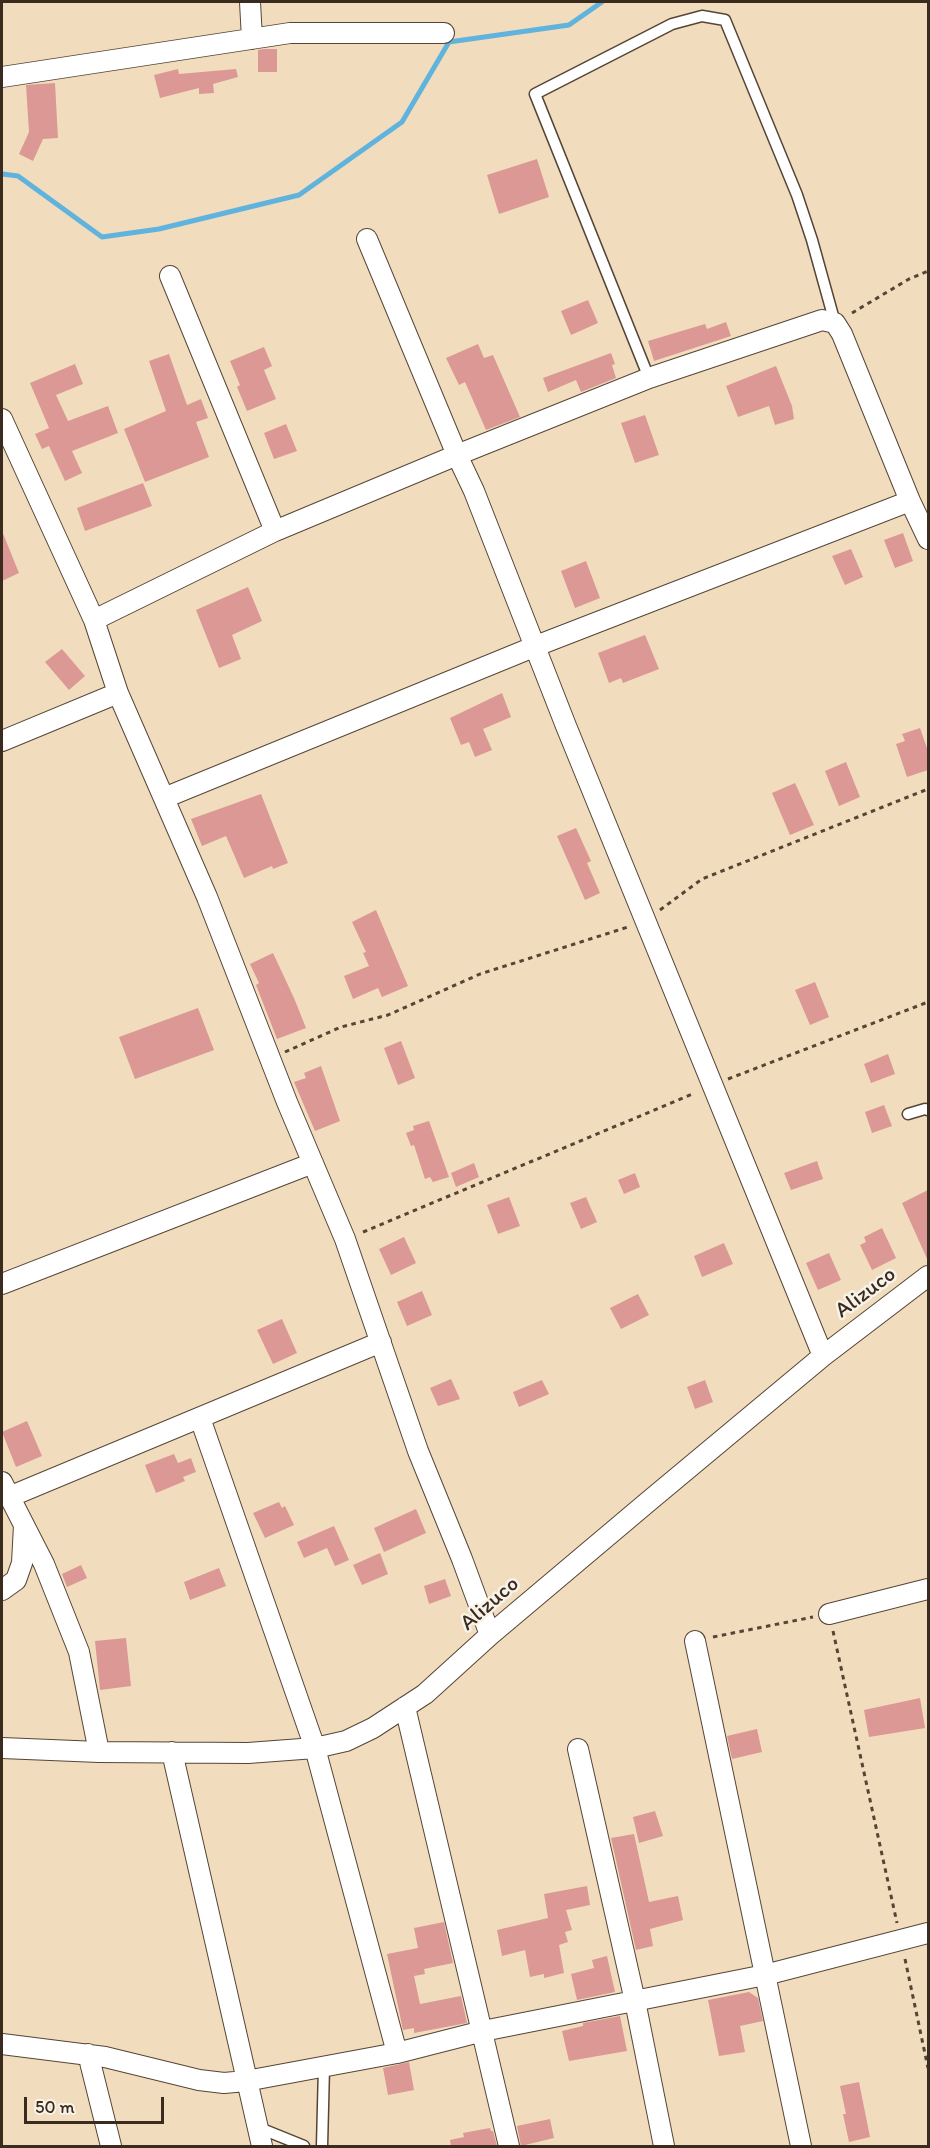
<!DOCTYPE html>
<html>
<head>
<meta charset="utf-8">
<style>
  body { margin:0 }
  #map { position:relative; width:930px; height:2148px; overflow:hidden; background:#f1ddbd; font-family:Itim,sans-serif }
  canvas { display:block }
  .frame { position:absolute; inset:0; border:3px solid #3b2a1e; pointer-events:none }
  .scale { position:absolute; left:24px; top:2097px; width:140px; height:27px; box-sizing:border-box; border:3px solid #3b2a1e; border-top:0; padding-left:8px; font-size:18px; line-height:21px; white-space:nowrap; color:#3b2a1e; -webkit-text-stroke:4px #f7f3e8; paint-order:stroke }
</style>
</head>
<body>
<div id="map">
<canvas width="930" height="2148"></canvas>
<div class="frame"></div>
<div class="scale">50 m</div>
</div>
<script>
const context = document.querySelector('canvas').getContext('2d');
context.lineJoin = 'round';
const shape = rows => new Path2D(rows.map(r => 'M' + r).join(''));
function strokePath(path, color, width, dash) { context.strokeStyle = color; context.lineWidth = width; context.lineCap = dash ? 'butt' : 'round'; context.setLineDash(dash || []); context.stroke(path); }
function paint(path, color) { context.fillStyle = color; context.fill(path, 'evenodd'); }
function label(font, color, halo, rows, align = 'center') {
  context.font = font + ' Itim,sans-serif'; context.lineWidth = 5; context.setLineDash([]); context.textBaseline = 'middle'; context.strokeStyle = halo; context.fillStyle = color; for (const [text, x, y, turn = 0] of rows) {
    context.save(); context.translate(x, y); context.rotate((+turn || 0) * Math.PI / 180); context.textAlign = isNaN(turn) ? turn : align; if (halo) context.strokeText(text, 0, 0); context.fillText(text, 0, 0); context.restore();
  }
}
strokePath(shape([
  [2,174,18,176,102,237,159,229,299,195,402,122,449,42,569,25,602,2]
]), '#60b3dc', 5);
paint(shape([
  [264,49,277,49,277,72,258,72,258,50],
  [178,69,179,74,236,69,238,77,213,84,214,93,199,94,199,88,160,98,154,75],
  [55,83,58,138,43,139,33,161,19,154,29,132,26,85],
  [537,159,549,197,499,214,487,175],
  [588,300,598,323,571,335,561,311],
  [726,322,731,336,654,361,648,341,705,324,707,329],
  [478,344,484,358,493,355,520,417,486,430,465,382,459,385,446,358],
  [264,347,272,366,264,370,276,399,247,411,237,387,240,385,230,361],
  [611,353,615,364,612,365,616,378,581,392,576,380,548,392,543,378],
  [169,354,187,405,201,399,208,418,196,422,209,457,145,482,124,429,166,411,149,361],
  [75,364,83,384,56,395,68,421,108,406,118,433,72,451,82,473,65,481,49,446,42,449,35,434,49,428,30,383],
  [776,366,792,406,794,419,775,425,769,406,738,417,726,386],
  [645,415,659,455,635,463,621,423],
  [286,424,297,451,274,459,264,433],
  [143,483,152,506,85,531,77,508],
  [2,531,19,573,2,581],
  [903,533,913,561,895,568,884,540],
  [851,549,863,577,845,585,832,556],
  [586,561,600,598,575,608,561,571],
  [248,587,262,621,232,635,241,659,219,668,196,610],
  [645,635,659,669,623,683,621,678,609,683,598,653],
  [62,649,85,676,69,690,45,662],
  [502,693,511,717,483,729,492,750,475,757,469,742,461,745,450,718],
  [920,728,928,751,928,770,907,777,896,744,905,741,902,734],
  [846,762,860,797,839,806,825,771],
  [795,783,814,825,790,835,772,793],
  [261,794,288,863,273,869,272,866,244,878,226,836,202,846,191,819],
  [576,828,591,861,587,863,600,893,585,900,557,836],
  [376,910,408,986,382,997,378,988,353,999,344,976,369,966,363,953,366,952,352,922],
  [273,953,294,998,306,1028,277,1039,256,985,259,983,250,964],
  [815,982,829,1017,810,1025,795,990],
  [198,1008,214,1050,135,1079,119,1037],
  [401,1041,415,1078,398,1085,384,1048],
  [888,1054,895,1074,871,1083,864,1064],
  [321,1066,340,1121,315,1131,294,1082,306,1078,304,1073],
  [884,1105,892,1126,872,1133,865,1112],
  [429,1121,449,1177,433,1182,430,1177,425,1179,414,1145,411,1146,406,1133,414,1130,413,1126],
  [817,1161,823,1179,791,1190,784,1173],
  [474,1163,479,1177,456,1187,451,1173],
  [635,1173,640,1187,624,1194,618,1180],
  [928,1190,928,1261,902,1203],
  [509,1197,520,1226,498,1234,487,1205],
  [586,1197,597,1222,581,1229,570,1203],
  [882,1228,896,1258,872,1270,860,1245,866,1242,864,1237],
  [404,1237,416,1263,391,1275,379,1249],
  [724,1243,733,1264,702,1277,694,1256],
  [829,1253,841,1280,818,1290,806,1263],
  [422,1291,432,1315,407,1326,397,1302],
  [638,1294,649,1315,621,1329,610,1308],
  [282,1319,297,1353,273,1364,257,1330],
  [451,1379,460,1399,438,1406,430,1388],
  [542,1380,549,1394,519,1407,513,1392],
  [705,1380,713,1402,695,1409,687,1387],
  [27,1421,42,1456,16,1467,2,1432],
  [174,1454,178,1463,191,1458,196,1472,183,1477,185,1481,156,1493,145,1465],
  [279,1502,282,1508,285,1506,294,1525,265,1538,253,1513],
  [416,1509,426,1533,384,1552,374,1528],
  [334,1526,349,1560,335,1566,327,1548,304,1558,297,1542],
  [380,1553,388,1574,362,1585,353,1565],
  [81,1565,87,1578,67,1587,62,1574],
  [219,1568,226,1586,190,1600,184,1582],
  [445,1579,451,1596,429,1604,424,1586],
  [126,1638,131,1686,100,1690,95,1641],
  [920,1698,925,1728,869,1737,864,1710],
  [757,1729,762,1752,732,1759,727,1736],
  [655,1811,663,1836,639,1843,633,1817],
  [634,1834,649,1902,678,1896,683,1920,650,1929,653,1946,636,1950,611,1838],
  [587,1886,590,1905,566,1910,572,1930,565,1932,568,1942,559,1945,564,1973,544,1978,544,1974,530,1977,525,1950,502,1956,497,1930,548,1918,544,1894],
  [444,1922,453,1963,424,1969,425,1974,414,1976,420,2004,461,1996,467,2023,414,2033,414,2028,403,2030,387,1954,418,1948,414,1928],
  [607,1956,615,1992,577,2000,571,1974,594,1968,592,1960],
  [749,1992,758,1998,763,2021,740,2026,745,2052,719,2056,708,2000],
  [620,2016,627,2051,569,2061,562,2031,583,2026,583,2023],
  [409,2062,414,2090,388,2095,383,2068],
  [859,2082,870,2137,849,2142,843,2114,846,2114,840,2086],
  [550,2119,554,2138,521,2146,517,2126],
  [490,2128,491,2131,493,2131,497,2146,451,2146,450,2140,464,2137,463,2133]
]), '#db9895');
const lane = shape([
  [649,378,535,94,672,24,702,16,725,20,797,195,812,240,835,323],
  [908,1114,925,1109,928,1110],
  [257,2127,304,2146],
  [322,2146,324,2067]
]);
const street = shape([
  [250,2,252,39],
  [2,77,290,33,444,33],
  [367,239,457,455,474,491,566,726,823,1356],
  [170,276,275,531],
  [2,419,94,620,118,693,207,897,287,1102,345,1239,418,1451,462,1559,490,1635],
  [94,620,275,531,457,455,649,378,822,320,835,323,842,334,910,501,928,539],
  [2,741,118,693],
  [164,798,536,646,910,501],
  [2,1284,313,1163],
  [200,1418,315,1748,397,2053],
  [2,1482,44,1564,79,1652,99,1752],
  [9,1497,381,1342],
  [2,1590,16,1580,22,1563,24,1525],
  [829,1614,928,1589],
  [695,1641,801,2146],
  [405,1707,509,2146],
  [2,1748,99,1752,248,1753,315,1748,346,1741,373,1728,425,1694,490,1635,649,1501,823,1356,928,1276],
  [578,1749,635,2001,664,2146],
  [172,1752,262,2146],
  [2,2044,105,2057,199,2080,224,2083,246,2081,397,2053,483,2031,765,1975,928,1933],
  [88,2054,111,2146]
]);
strokePath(lane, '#564536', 13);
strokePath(street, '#564536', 22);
strokePath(shape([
  [852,313,909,279,928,271],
  [660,910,702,879,928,789],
  [285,1052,341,1027,388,1015,480,974,628,927],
  [728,1079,928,1002],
  [363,1232,695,1093],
  [833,1631,897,1923],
  [713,1637,813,1617],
  [905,1959,928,2068]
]), '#564536', 3, [4.5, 4.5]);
strokePath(lane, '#fff', 10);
strokePath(street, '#fff', 20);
label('22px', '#3b2a1e', '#f7f3e8', [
  ["Alizuco",866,1293,-37],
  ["Alizuco",490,1604,-41]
]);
</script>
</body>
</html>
